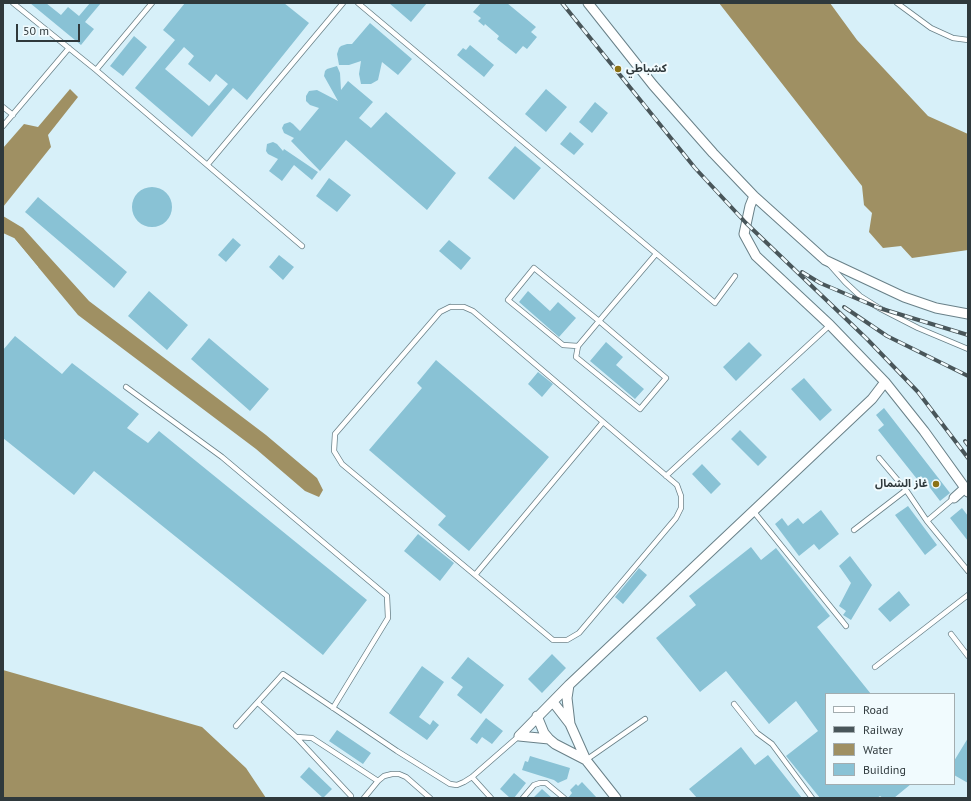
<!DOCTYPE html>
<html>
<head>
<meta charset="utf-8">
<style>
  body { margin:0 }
  #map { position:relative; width:971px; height:801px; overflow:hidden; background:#d7f0f9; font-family:"PT Sans",sans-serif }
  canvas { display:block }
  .frame { position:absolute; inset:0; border:4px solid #2f393c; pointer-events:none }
  .legend { position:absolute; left:825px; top:693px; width:130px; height:92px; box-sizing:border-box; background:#f1fbfe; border:1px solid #a3adb0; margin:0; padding:5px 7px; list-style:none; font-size:12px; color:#2f393c }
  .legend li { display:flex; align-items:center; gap:8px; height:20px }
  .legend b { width:20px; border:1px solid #a3adb0 }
  .scale { position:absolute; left:16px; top:24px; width:64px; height:18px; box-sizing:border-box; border:2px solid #2f393c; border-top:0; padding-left:5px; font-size:12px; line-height:14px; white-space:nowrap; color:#2f393c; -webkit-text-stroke:3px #f1fbfe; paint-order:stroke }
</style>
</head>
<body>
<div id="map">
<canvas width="971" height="801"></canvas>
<div class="frame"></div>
<ul class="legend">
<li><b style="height:5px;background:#fff"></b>Road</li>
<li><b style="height:5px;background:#49565a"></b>Railway</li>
<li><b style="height:11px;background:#9f9063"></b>Water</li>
<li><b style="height:11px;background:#89c2d5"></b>Building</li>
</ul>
<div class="scale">50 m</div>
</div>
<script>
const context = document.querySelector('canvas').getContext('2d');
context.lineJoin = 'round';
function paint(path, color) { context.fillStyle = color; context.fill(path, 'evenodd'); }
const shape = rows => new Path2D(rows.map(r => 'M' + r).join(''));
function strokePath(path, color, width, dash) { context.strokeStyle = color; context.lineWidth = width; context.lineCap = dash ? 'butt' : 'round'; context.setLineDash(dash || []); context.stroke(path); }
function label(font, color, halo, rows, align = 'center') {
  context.font = font + ' "PT Sans","Noto Sans Arabic",sans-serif'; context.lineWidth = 4; context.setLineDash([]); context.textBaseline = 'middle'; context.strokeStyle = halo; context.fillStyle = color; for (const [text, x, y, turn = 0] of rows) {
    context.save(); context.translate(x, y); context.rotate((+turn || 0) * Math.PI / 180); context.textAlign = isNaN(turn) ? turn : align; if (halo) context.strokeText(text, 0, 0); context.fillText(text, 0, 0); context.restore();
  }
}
paint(shape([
  [719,3,830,3,857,40,928,116,968,134,968,250,912,258,901,246,883,248,869,232,872,213,864,205,862,186],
  [70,89,78,97,48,135,51,147,3,207,3,148,24,124,38,127],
  [3,216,23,228,89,301,266,435,317,478,323,490,319,497,305,491,256,449,78,315,14,238,3,233],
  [3,670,202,727,246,768,266,798,3,798]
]), '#9f9063');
paint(shape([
  [14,238,38,267,37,269,13,240]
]), '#d7f0f9');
paint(shape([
  [30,3,46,3,61,15,68,7,79,16,90,3,101,3,85,22,94,29,81,45],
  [185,3,284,3,309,23,247,100,233,88,192,137,135,88,175,40,163,30],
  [184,47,194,56,188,64,210,82,216,74,228,84,209,106,165,69],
  [389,3,427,3,411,22],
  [481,3,507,3,536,27,531,32,537,37,527,49,523,46,516,54,497,39,499,36,485,24,484,26,478,21,481,18,473,12],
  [370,23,412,59,398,75,382,62,378,80,371,84,361,84,359,74,361,61,349,65,339,65,337,54,339,48,341,46,347,44,352,44],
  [134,36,147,47,123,76,110,66],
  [470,45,494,65,484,77,457,55,463,48,466,50],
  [337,66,340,73,341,90,348,81,373,102,359,118,371,128,386,112,456,173,427,210,346,140,320,171,291,141,294,138,284,133,282,128,284,124,290,122,293,124,300,131,319,108,310,105,306,101,306,96,309,91,317,90,338,101,324,76,325,71,327,69],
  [546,89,567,107,546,132,525,114],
  [595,102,608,113,592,133,579,122],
  [570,132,584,144,574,155,560,144],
  [273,142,277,144,283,151,284,149,318,172,312,180,294,165,282,181,269,171,278,159,268,154,266,151,267,144],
  [515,146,541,168,514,200,488,178],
  [329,178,351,195,337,212,316,196],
  '132 207a20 20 0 1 1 40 0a20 20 0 1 1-40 0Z',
  [38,197,127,272,114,288,25,212],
  [233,238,241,245,226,262,218,255],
  [449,240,471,258,461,270,439,251],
  [279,255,294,267,283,280,269,267],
  [149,291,188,325,167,350,128,316],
  [528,291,550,311,558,302,576,318,559,337,519,302],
  [15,336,62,374,72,363,139,414,127,428,148,443,159,431,367,600,323,655,94,471,74,495,3,438,3,350],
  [209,338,269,389,250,411,191,359],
  [606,342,623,357,616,365,644,389,635,399,590,361],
  [749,342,762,355,736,381,723,367],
  [436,360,549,457,469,551,438,525,446,516,369,450,422,388,417,383],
  [538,372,553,384,542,397,528,384],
  [804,378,832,410,820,421,791,389],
  [884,408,950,493,940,501,921,476,917,479,878,430,884,425,876,415],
  [740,430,767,457,758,466,731,439],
  [702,464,721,484,711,494,692,474],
  [908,506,937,545,925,555,895,515],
  [962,508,968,516,968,541,950,518],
  [821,510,839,534,819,550,814,544,799,556,775,524,782,518,788,526,798,518,803,524],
  [418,534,454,563,440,581,404,551],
  [751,547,761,560,776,548,830,616,817,627,871,694,826,694,826,784,911,784,894,798,883,798,880,796,877,798,820,798,786,756,818,731,796,701,769,724,726,671,700,692,656,638,696,605,689,596],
  [850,556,872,585,851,620,843,615,846,611,839,606,851,583,839,566],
  [639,568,647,575,623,604,615,597],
  [899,591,910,605,890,622,878,609],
  [552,654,566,668,542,693,528,679],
  [468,657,504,685,481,714,457,695,463,687,451,678],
  [422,666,444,682,419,717,430,725,433,720,439,725,427,740,389,713],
  [486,718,503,731,492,744,482,737,477,744,470,739],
  [337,730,371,753,363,764,329,741],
  [968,738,968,783,954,775,954,761],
  [741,747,755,765,768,755,802,798,697,798,689,789],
  [530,756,570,768,567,779,558,783,554,780,522,770,525,761,528,762],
  [309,767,332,789,323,798,300,777],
  [514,773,526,783,514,798,510,798,500,789],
  [582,782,597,798,568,798,572,793,570,790,576,784,578,786],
  [542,789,552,798,533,798]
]), '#89c2d5');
const lane = shape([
  [13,3,96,70,302,246],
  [358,3,715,303,735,276],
  [897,3,931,28,953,38,968,40],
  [96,70,152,3],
  [3,107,13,115],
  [3,126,69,48],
  [208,164,343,3],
  [829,264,845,282,860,296,879,308,918,328,968,349],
  [450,307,464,307,473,311,677,485,681,496,681,508,676,518,579,633,567,640,553,640,342,464,334,451,335,434,440,312,450,307],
  [599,321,666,378,640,409,576,357,578,346,599,321],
  [578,346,563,345,508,300,534,268,599,321,656,254],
  [126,387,222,457,387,596,388,618,333,708],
  [879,458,906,490,927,521,968,571],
  [666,476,830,325],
  [754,512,846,626],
  [927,521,954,498],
  [854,530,906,490],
  [475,575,603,422],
  [951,634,968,656],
  [875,667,968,595],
  [258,703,296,737,351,796,351,798],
  [734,704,757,733,772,744,812,798],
  [236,726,283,674,397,751,450,784,457,785,464,782,472,777,519,736],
  [296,737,312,738,378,781],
  [586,760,645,719],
  [472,777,491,798],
  [364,798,378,781,384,776,392,774,399,774,406,777,430,798],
  [523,798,534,785,540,783,546,783,564,798]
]);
const street = shape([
  [588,3,653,85,713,153,754,196,825,260,904,297,936,308,968,314],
  [754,196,750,206,744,234,756,256,830,325,885,382,924,431,968,492],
  [954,498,965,488],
  [569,685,567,698,570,724],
  [553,702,570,724,586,760,616,798],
  [537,716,544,733,549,739,555,744,586,760],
  [519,736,569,685,872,399,885,382],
  [519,736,549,739]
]);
strokePath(lane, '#698088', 6);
strokePath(street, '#698088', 11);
strokePath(lane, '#fff', 4.5);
strokePath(street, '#fff', 9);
const rail = shape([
  [562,3,695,168,746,223,867,339,918,392,968,458],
  [802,272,820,283,879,308,968,335],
  [844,307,887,336,968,376],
  [965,441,968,445]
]);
strokePath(rail, '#49565a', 4);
strokePath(rail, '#f1fbfe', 2.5, [8]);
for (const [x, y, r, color] of [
  [618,69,4,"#8c7215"],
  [936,484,4,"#8c7215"]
]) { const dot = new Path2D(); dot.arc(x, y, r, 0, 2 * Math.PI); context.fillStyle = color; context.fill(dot); strokePath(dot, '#f1fbfe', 1.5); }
label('bold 11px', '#2f393c', '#f1fbfe', [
  ["كشباطي",626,69],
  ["غاز الشمال",928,484,"right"]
], 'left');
</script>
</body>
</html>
